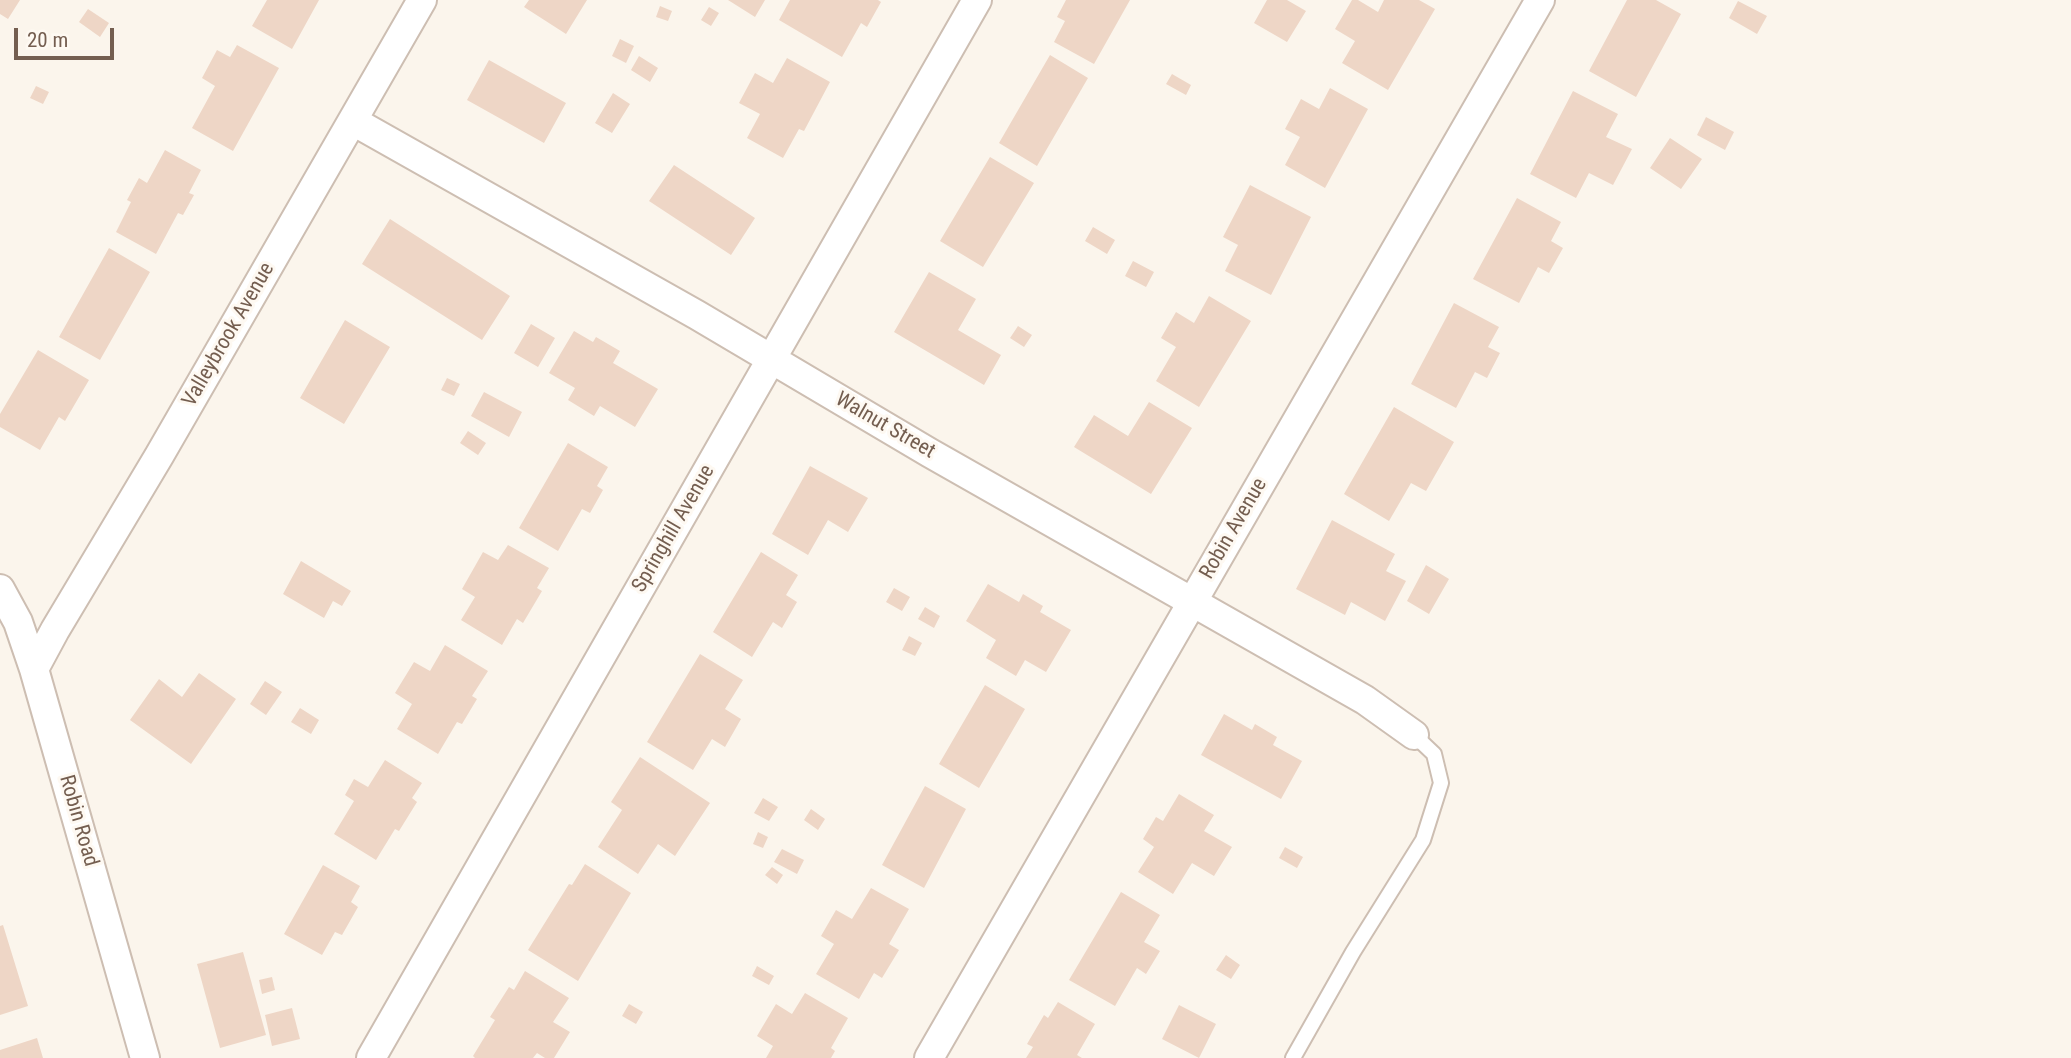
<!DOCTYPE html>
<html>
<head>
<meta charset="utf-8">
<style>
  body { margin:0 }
  #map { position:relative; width:2071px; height:1058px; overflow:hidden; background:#fbf5ec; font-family:"Roboto Condensed",sans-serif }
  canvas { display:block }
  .scale { position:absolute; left:14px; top:28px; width:100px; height:32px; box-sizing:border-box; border:4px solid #745e50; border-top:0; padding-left:9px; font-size:21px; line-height:24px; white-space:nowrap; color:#745e50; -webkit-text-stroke:5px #fef9f2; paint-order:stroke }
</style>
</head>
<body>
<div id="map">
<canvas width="2071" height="1058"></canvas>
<div class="scale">20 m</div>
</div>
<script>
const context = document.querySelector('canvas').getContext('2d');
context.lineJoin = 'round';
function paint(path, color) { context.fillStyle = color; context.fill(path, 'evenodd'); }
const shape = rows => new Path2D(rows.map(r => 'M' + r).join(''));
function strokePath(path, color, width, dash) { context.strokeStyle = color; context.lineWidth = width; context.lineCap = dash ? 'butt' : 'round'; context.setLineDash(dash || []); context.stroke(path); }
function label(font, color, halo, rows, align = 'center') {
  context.font = font + ' "Roboto Condensed",sans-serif'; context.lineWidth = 6; context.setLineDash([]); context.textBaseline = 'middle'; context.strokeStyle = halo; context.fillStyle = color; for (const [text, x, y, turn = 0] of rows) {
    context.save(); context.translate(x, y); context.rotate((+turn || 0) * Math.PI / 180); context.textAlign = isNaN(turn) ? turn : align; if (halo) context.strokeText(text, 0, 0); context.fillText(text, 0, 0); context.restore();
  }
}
paint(shape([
  [0,0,20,0,8,19,0,14],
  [267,0,319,0,292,49,252,26],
  [529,0,587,0,566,34,524,7],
  [728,0,765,0,755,17],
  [790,0,878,0,881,2,867,27,861,23,842,57,779,20],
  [1066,0,1130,0,1094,64,1054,42,1065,21,1057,17],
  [1267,0,1287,0,1306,11,1287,42,1254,23],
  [1352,0,1358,0,1378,12,1384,0,1419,0,1435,9,1388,90,1342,63,1355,41,1335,29],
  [1627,0,1656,0,1681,14,1636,97,1589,71],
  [1738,1,1767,16,1757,34,1729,18],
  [660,6,672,11,668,21,656,17],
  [709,7,719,13,711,26,701,20],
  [88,9,109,23,100,37,79,22],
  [620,39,634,46,626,63,612,56],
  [237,45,279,68,233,151,192,128,215,86,202,78,217,50,230,57],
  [1050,55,1088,78,1037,166,999,143],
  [639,56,658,68,650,82,631,70],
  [787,58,830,82,804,131,799,129,783,158,747,138,760,114,739,103,755,73,773,83],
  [489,60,566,103,544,143,467,100],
  [1172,74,1191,85,1186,95,1166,84],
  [36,86,49,92,43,104,30,98],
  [1330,88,1368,109,1325,188,1285,165,1300,137,1285,129,1301,99,1319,109],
  [1573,91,1618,114,1606,137,1632,149,1613,185,1589,173,1576,198,1530,174],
  [613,93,630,104,612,133,595,123],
  [1706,117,1734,132,1725,150,1697,135],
  [1670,138,1702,159,1681,189,1650,168],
  [165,150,201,170,189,193,194,195,183,215,178,213,156,254,116,232,131,202,127,200,139,178,147,183],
  [990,157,1034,183,983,267,940,241],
  [674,165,755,218,731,255,649,201],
  [1250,185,1311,217,1271,295,1225,271,1238,245,1223,237],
  [1517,198,1561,222,1551,241,1563,248,1549,273,1538,267,1519,303,1473,279],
  [390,219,510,296,482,340,362,264],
  [1093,227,1115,240,1107,254,1085,241],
  [109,248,150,272,100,360,59,337],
  [1133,261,1154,272,1146,287,1125,276],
  [929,272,976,299,958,330,1001,355,984,385,894,332],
  [1209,296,1251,321,1199,407,1156,381,1176,347,1161,338,1176,312,1194,323],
  [1454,303,1499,327,1488,347,1500,353,1487,378,1475,372,1456,408,1411,384],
  [345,320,390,347,344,424,300,398],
  [531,324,555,338,538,367,514,353],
  [1018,326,1032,335,1024,347,1010,338],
  [574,331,593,342,596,337,620,351,613,363,658,389,635,427,600,406,594,416,568,400,575,388,549,373],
  [38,350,89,380,65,421,59,417,40,450,0,427,0,414],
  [447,378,460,384,454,396,441,390],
  [484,392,522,412,509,437,471,416],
  [1149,402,1192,428,1151,494,1074,447,1094,415,1128,436],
  [1394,407,1454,442,1426,491,1411,483,1389,521,1344,494],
  [468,431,486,443,478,455,460,443],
  [568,443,608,467,597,486,603,490,590,513,582,509,558,551,519,528],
  [810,466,868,498,848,532,828,520,808,555,772,534],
  [1332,520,1395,554,1386,571,1406,581,1385,621,1351,602,1345,615,1296,589],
  [508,545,549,568,537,588,542,591,523,623,517,619,502,645,461,620,475,597,462,589,483,552,498,560],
  [761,552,798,575,786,595,797,602,782,628,773,622,752,657,713,632],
  [301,561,351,591,342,606,333,601,324,618,283,594],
  [1426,565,1449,579,1429,614,1407,601],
  [988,584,1019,602,1023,594,1043,606,1040,612,1071,630,1046,672,1025,660,1016,676,986,658,996,640,966,621],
  [894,588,910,597,902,611,886,602],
  [925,607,940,616,934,628,918,619],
  [909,636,922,643,915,656,902,650],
  [445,645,488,671,472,696,477,699,462,724,457,722,438,754,397,729,412,704,395,693,414,662,430,671],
  [700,654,743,680,725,709,741,719,725,747,712,739,693,770,647,742],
  [199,673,236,699,191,764,130,720,159,679,182,697],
  [265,681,282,692,266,715,250,704],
  [985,685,1025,709,979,788,939,764],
  [300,708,319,720,311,734,291,722],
  [1224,714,1252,730,1255,724,1277,737,1273,745,1302,761,1281,799,1201,755],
  [640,757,710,803,675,856,658,844,638,874,598,847,622,810,611,802],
  [385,760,422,783,412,798,417,802,399,831,395,829,376,860,334,834,354,801,345,795,354,779,368,787],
  [925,786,966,809,924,888,882,865],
  [1179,794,1214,815,1204,831,1232,847,1214,876,1192,863,1173,894,1138,872,1154,847,1143,839,1156,817,1163,821],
  [763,798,778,807,769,821,754,813],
  [811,809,825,819,818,830,804,820],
  [758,832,768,837,763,848,753,844],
  [1285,847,1303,857,1297,868,1279,858],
  [782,849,804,860,797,874,774,862],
  [585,864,631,893,578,981,528,950,569,884,572,885],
  [323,865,360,886,351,902,358,907,342,935,335,932,322,955,284,934],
  [772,867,783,875,777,884,765,875],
  [871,888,909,909,889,944,899,950,882,978,874,973,859,999,816,974,834,944,821,936,836,910,852,919],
  [1121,892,1160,915,1144,942,1160,951,1146,974,1137,968,1115,1006,1069,980],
  [3,925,28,1006,0,1015,0,926],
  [243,952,266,1035,220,1048,197,964],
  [1226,955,1240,965,1231,979,1216,970],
  [757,966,774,976,769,985,752,976],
  [525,971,569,998,553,1022,570,1032,554,1058,545,1058,537,1053,533,1058,475,1058,473,1056,495,1020,490,1017,509,987,514,990],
  [272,977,275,990,262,994,259,980],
  [805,993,848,1018,831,1048,835,1051,831,1058,766,1058,773,1046,757,1036,776,1004,792,1014],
  [1058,1002,1095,1024,1077,1055,1082,1058,1026,1058,1033,1047,1027,1044,1044,1015,1048,1018],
  [629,1004,643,1012,636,1024,622,1016],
  [1179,1005,1216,1024,1199,1058,1162,1039],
  [292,1008,300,1039,272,1046,265,1015],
  [37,1038,43,1058,0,1058,0,1050]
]), '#eed6c6');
const lane = shape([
  [1293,1058,1353,952,1423,840,1441,783,1434,754,1414,735]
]);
const street = shape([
  [353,121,697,315,930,453,1365,700,1414,735],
  [0,589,18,622,34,669,145,1058],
  [34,669,55,630,159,456,422,0],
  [371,1058,977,0],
  [929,1058,1540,0]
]);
strokePath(lane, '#cdbeb2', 18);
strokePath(street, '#cdbeb2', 32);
strokePath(lane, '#fff', 14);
strokePath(street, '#fff', 28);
label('21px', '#745e50', '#fef9f2', [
  ["Valleybrook Avenue",229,335,-60],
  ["Walnut Street",885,426,30],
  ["Springhill Avenue",674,529,-60],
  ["Robin Avenue",1234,529,-60],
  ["Robin Road",78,821,74]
]);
</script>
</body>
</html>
